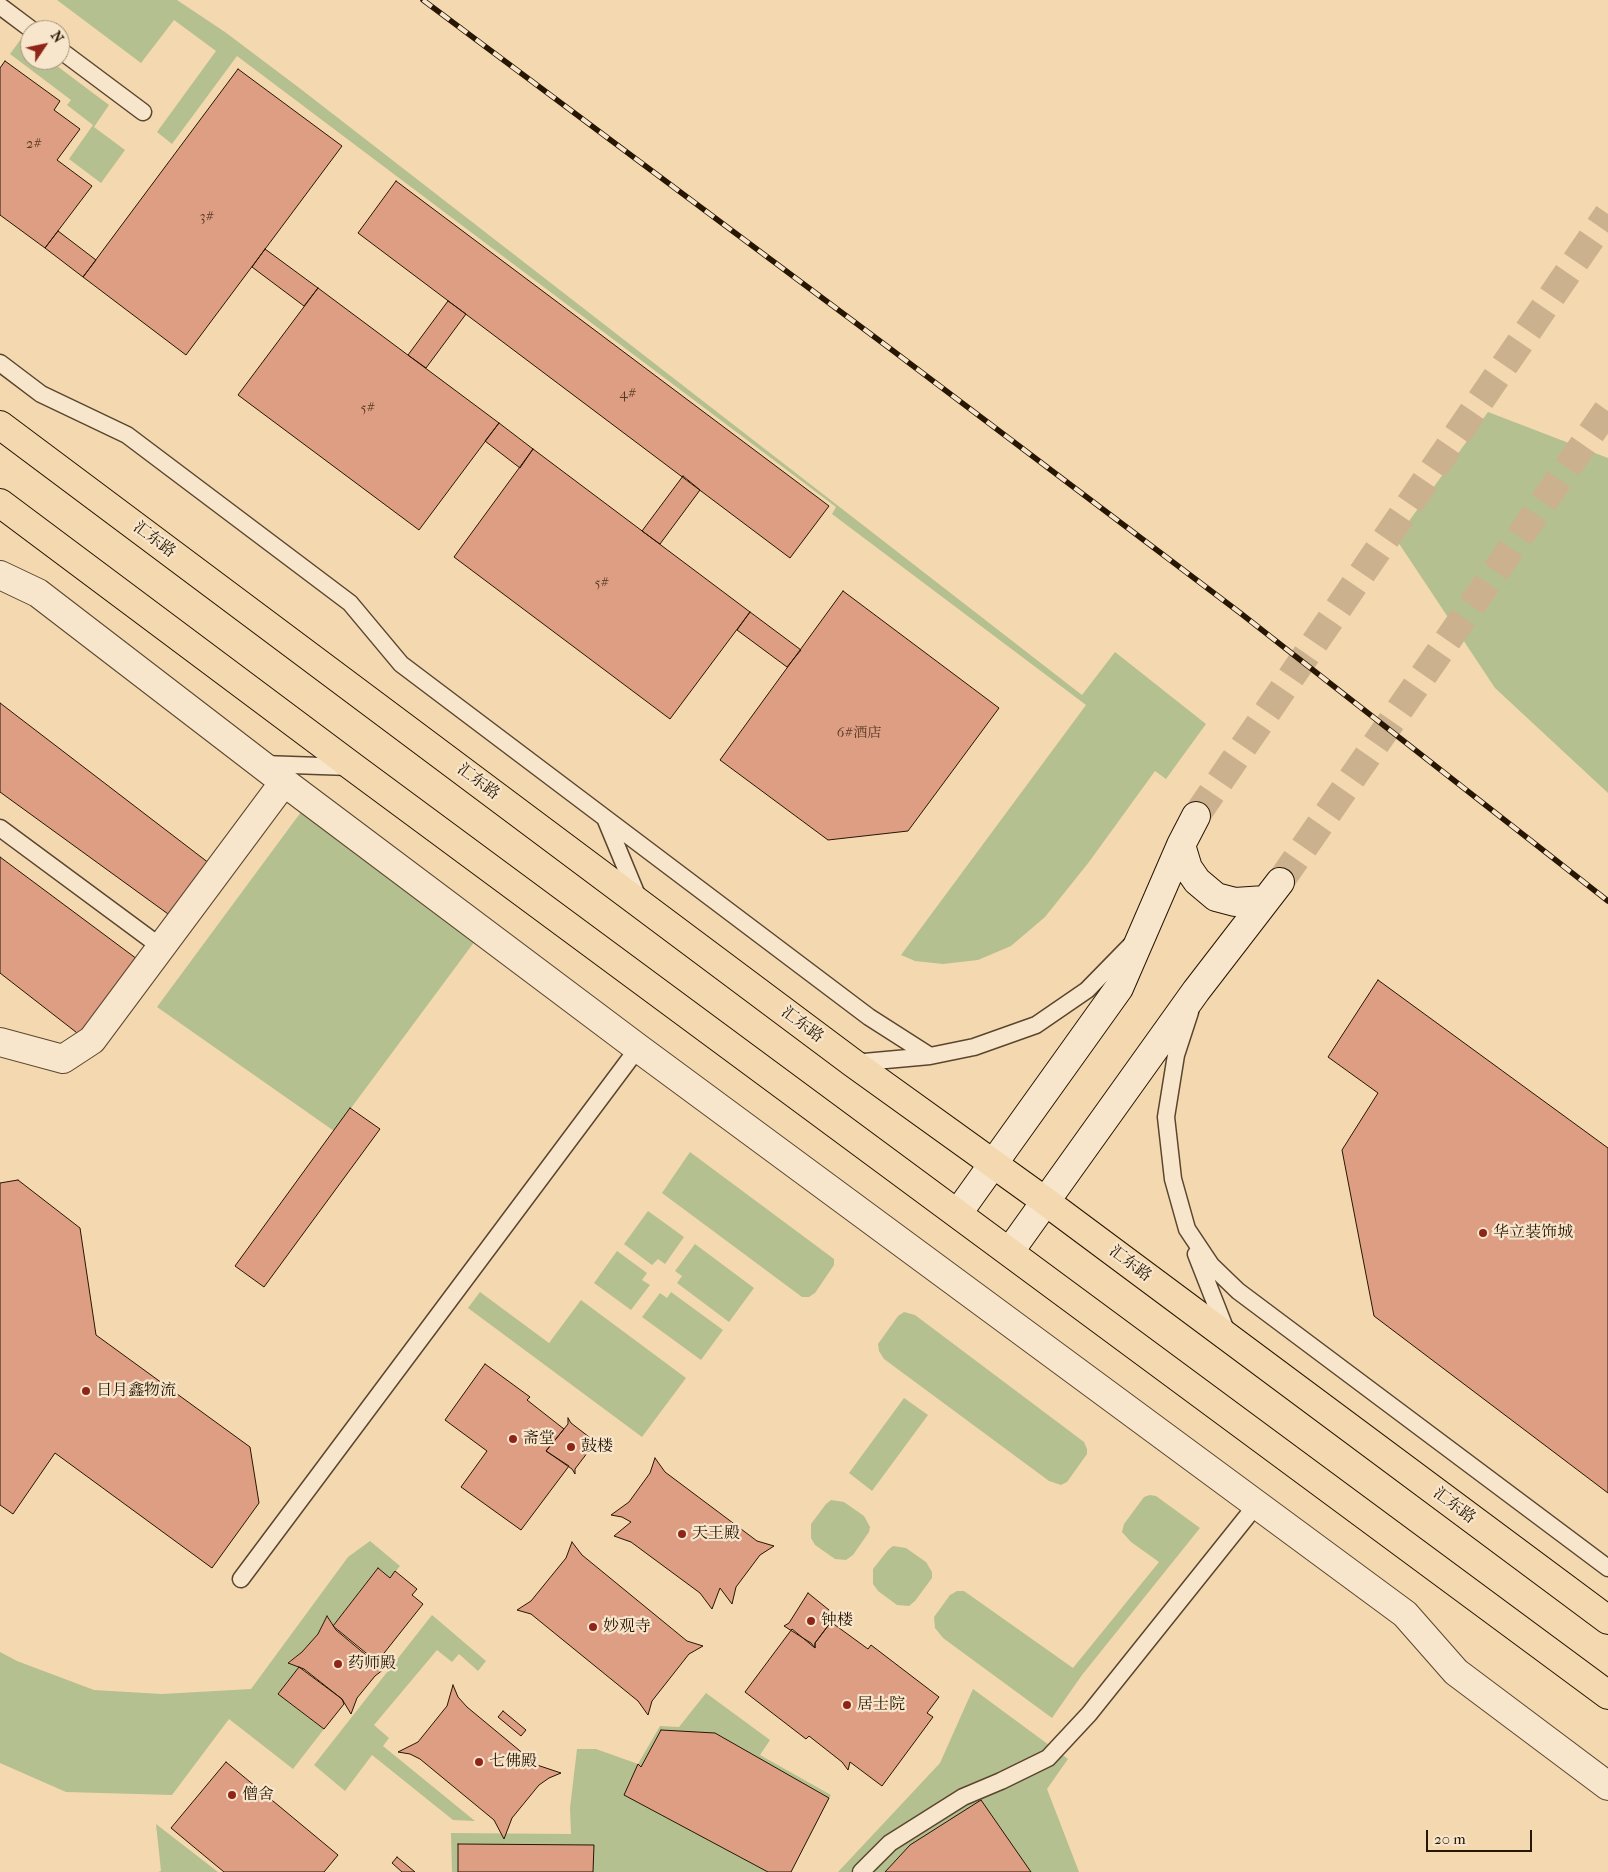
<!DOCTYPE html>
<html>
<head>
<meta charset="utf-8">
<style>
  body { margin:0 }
  #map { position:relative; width:1608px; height:1872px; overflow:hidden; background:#f4d8b0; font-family:"IM FELL French Canon",serif }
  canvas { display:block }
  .north { position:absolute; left:20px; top:20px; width:50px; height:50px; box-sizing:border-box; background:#f8e6cc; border:1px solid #a4937b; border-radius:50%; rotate:56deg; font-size:14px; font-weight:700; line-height:20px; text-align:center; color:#261602 }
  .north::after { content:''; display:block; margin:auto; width:18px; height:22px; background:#8f2418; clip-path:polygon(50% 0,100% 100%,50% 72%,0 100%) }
  .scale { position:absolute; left:1426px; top:1830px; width:106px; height:22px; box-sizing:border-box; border:2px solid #261602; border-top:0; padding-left:6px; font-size:15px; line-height:18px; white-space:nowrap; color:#261602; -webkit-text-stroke:4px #f8e6cc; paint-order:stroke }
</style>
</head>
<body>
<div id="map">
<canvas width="1608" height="1872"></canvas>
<div class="north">N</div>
<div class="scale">20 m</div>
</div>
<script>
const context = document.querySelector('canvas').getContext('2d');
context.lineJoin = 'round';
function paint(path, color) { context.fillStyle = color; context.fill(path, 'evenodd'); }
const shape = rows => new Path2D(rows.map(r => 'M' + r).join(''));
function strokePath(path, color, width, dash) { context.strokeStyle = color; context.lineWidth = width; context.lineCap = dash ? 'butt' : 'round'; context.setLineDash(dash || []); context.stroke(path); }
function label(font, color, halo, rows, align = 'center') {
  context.font = font + ' "IM FELL French Canon","Noto Serif SC",serif'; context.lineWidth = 4.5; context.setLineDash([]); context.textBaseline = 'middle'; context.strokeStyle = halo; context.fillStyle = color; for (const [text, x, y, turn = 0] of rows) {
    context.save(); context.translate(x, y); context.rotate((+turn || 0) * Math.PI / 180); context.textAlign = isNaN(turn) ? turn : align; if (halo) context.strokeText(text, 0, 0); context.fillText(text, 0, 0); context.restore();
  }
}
paint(shape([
  [57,0,177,0,225,32,302,90,1082,695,1115,652,1206,724,1166,779,1155,771,1089,862,1045,917,1011,946,978,960,943,964,915,961,901,955,1086,705,832,514,836,507,237,56,172,144,157,132,216,51,174,20,141,63],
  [21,39,30,46,30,60,49,60,109,105,94,127,125,150,101,183,69,159,93,125,67,105,71,100,10,54],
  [1488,412,1608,458,1608,793,1495,688,1396,539],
  [301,812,475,941,334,1131,157,1007],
  [690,1152,834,1259,834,1265,815,1293,809,1297,802,1297,662,1193],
  [648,1211,684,1237,665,1264,658,1259,652,1265,624,1244],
  [695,1244,754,1288,729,1322,677,1283,682,1276,675,1271],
  [617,1251,647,1273,642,1280,650,1285,631,1310,594,1283],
  [480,1292,549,1343,581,1300,686,1378,642,1437,468,1308],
  [671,1292,723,1330,701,1360,642,1317,660,1293,667,1298],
  [904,1312,915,1315,1084,1442,1087,1449,1087,1454,1067,1482,1061,1485,1049,1481,884,1359,879,1351,878,1344,898,1316],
  [904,1398,928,1415,872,1491,849,1473],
  [1150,1495,1156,1496,1200,1528,1082,1675,1052,1718,943,1638,935,1628,934,1617,950,1595,957,1591,964,1591,1073,1668,1159,1562,1131,1542,1122,1532,1124,1524,1144,1497],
  [831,1500,844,1502,864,1516,870,1527,869,1532,853,1555,846,1560,835,1559,815,1545,811,1538,811,1524,826,1504],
  [370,1541,400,1566,390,1578,378,1568,333,1626,327,1616,318,1634,302,1652,288,1662,299,1667,278,1694,324,1729,293,1769,229,1719,172,1795,66,1792,0,1763,0,1652,17,1661,94,1690,162,1694,251,1689,348,1557],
  [893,1546,906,1548,926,1562,932,1572,932,1578,915,1601,909,1606,897,1605,878,1591,873,1584,873,1569,888,1550],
  [432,1615,486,1661,478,1671,459,1654,452,1662,437,1650,374,1725,389,1738,383,1746,475,1821,453,1820,372,1755,345,1791,314,1765],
  [973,1689,1068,1759,1047,1789,1079,1872,838,1872,940,1763],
  [706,1693,770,1740,760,1755,831,1795,791,1872,452,1872,451,1833,571,1834,570,1808,577,1749,596,1749,638,1764,660,1726,679,1727],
  [156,1824,218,1872,158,1872,161,1871]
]), '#b5c090');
const building = shape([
  [5,61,60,101,54,110,80,129,57,160,92,186,45,248,0,215,0,68,5,61],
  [238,69,342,146,186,355,83,277,238,69],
  [396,181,829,506,790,558,358,233,396,181],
  [58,231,96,260,83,277,45,248,58,231],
  [265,249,318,288,304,306,252,267,265,249],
  [318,288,499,423,419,530,238,395,318,288],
  [448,301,466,314,426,368,408,355,448,301],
  [499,423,533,449,520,468,485,441,499,423],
  [533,449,750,612,670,719,454,557,533,449],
  [683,476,700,490,660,544,642,531,683,476],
  [843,591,999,708,908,831,828,840,720,760,843,591],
  [750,612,801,650,787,667,737,630,750,612],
  [0,703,218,870,175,919,0,792,0,703],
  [0,857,141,962,81,1036,0,973,0,857],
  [1378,980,1608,1148,1608,1493,1374,1316,1342,1150,1378,1093,1328,1057,1378,980],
  [350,1108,380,1129,264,1287,235,1266,350,1108],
  [18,1180,80,1228,96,1335,250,1447,259,1503,212,1568,55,1453,13,1514,0,1505,0,1183,18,1180],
  [485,1364,530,1397,527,1400,564,1429,546,1451,569,1466,521,1530,461,1487,487,1451,445,1420,485,1364],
  [568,1418,571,1423,593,1440,599,1441,594,1444,575,1469,575,1474,572,1469,546,1451,568,1424,568,1418],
  [655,1458,665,1472,757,1541,774,1546,760,1555,736,1587,732,1604,720,1588,712,1609,700,1593,631,1542,614,1536,631,1522,622,1517,611,1515,629,1502,650,1473,655,1458],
  [572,1542,582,1555,687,1641,703,1646,689,1654,652,1701,648,1715,638,1701,531,1614,517,1610,531,1601,566,1558,572,1542],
  [378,1568,390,1578,395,1571,417,1589,412,1595,423,1604,377,1662,333,1626,378,1568],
  [808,1593,834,1614,839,1616,833,1619,815,1643,815,1648,811,1643,784,1626,789,1623,808,1593],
  [327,1616,336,1630,372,1660,388,1666,375,1676,357,1698,351,1714,342,1699,304,1669,288,1663,302,1652,318,1634,327,1616],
  [831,1622,868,1649,871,1645,939,1697,927,1713,933,1717,882,1786,850,1762,848,1770,842,1762,809,1736,806,1739,745,1692,792,1629,815,1648,815,1643,831,1622],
  [299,1667,342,1699,344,1704,324,1729,278,1694,299,1667],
  [453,1685,458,1697,467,1707,537,1765,561,1773,549,1778,539,1785,512,1818,504,1839,494,1820,420,1759,410,1754,398,1752,418,1742,447,1706,453,1685],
  [503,1711,526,1730,521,1736,498,1717,503,1711],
  [661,1730,715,1733,829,1798,791,1872,768,1872,624,1795,638,1764,641,1767,661,1730],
  [226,1762,338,1855,324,1872,224,1872,171,1828,226,1762],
  [981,1800,1031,1872,885,1872,910,1845,981,1800],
  [458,1844,594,1845,593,1872,458,1872,458,1844],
  [397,1857,415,1872,402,1872,392,1863,397,1857]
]);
paint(building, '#de9e84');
strokePath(building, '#261602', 1);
strokePath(shape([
  [1196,816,1608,214],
  [1280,882,1608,409]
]), '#cbb18d', 28, [28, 14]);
const service = shape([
  [0,6,32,30],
  [60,50,143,112],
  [0,363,41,394,127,435,350,603,401,664,869,1017,930,1056,974,1047,1036,1025,1087,990,1131,945],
  [262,764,350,767],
  [605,818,639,900],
  [0,828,161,947],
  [1190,1012,1176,1055,1166,1117,1173,1179,1187,1229,1211,1265,1238,1291,1608,1568],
  [853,1063,930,1056],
  [1196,1254,1227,1333],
  [241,1579,638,1048],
  [861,1872,890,1843,963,1797,1001,1781,1048,1758,1089,1714,1257,1504]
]);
const minor = shape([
  [0,575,38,593,284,782,638,1048,1405,1614,1456,1672,1608,1786],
  [0,1042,63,1059,92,1040,284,782]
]);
const secondary = shape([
  [1181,845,1188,868,1197,881,1216,897,1235,902,1265,900],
  [958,1213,1119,988,1181,845,1196,816],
  [1010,1251,1196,991,1280,882]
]);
const primary = shape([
  [0,425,853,1063,1045,1201,1608,1620],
  [0,503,353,767,1608,1695]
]);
strokePath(service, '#5a462e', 19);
strokePath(minor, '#5a462e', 30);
strokePath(secondary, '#261602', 30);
strokePath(primary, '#261602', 30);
strokePath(service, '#f8e6cc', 16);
strokePath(minor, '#f8e6cc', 28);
strokePath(secondary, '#f8e6cc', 28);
strokePath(primary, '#f4d8b0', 28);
const rail = shape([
  [423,0,892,350,1239,612,1608,901]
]);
strokePath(rail, '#261602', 5.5);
strokePath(rail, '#f8e6cc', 4, [11]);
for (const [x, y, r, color] of [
  [1483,1233,5,"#8f2418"],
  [86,1391,5,"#8f2418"],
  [513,1439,5,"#8f2418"],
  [571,1447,5,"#8f2418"],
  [682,1534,5,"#8f2418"],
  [811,1621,5,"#8f2418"],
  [593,1627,5,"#8f2418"],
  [338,1664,5,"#8f2418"],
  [847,1705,5,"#8f2418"],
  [479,1762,5,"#8f2418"],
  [232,1795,5,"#8f2418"]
]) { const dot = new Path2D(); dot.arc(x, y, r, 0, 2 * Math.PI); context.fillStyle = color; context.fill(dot); strokePath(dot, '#f8e6cc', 2); }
label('14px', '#543822', null, [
  ["2#",34,145],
  ["3#",207,218],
  ["4#",628,395],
  ["5#",368,409],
  ["5#",602,584],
  ["6#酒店",859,734]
]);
label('16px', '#261602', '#f8e6cc', [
  ["汇东路",154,540,37],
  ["汇东路",478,782,37],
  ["汇东路",802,1025,37],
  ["汇东路",1130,1264,37],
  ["汇东路",1454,1506,37]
]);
label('16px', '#261602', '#f8e6cc', [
  ["华立装饰城",1493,1233],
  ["日月鑫物流",96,1391],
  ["斋堂",523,1439],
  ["鼓楼",581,1447],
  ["天王殿",692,1534],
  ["钟楼",821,1621],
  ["妙观寺",603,1627],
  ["药师殿",348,1664],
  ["居士院",857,1705],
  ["七佛殿",489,1762],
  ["僧舍",242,1795]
], 'left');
</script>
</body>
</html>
